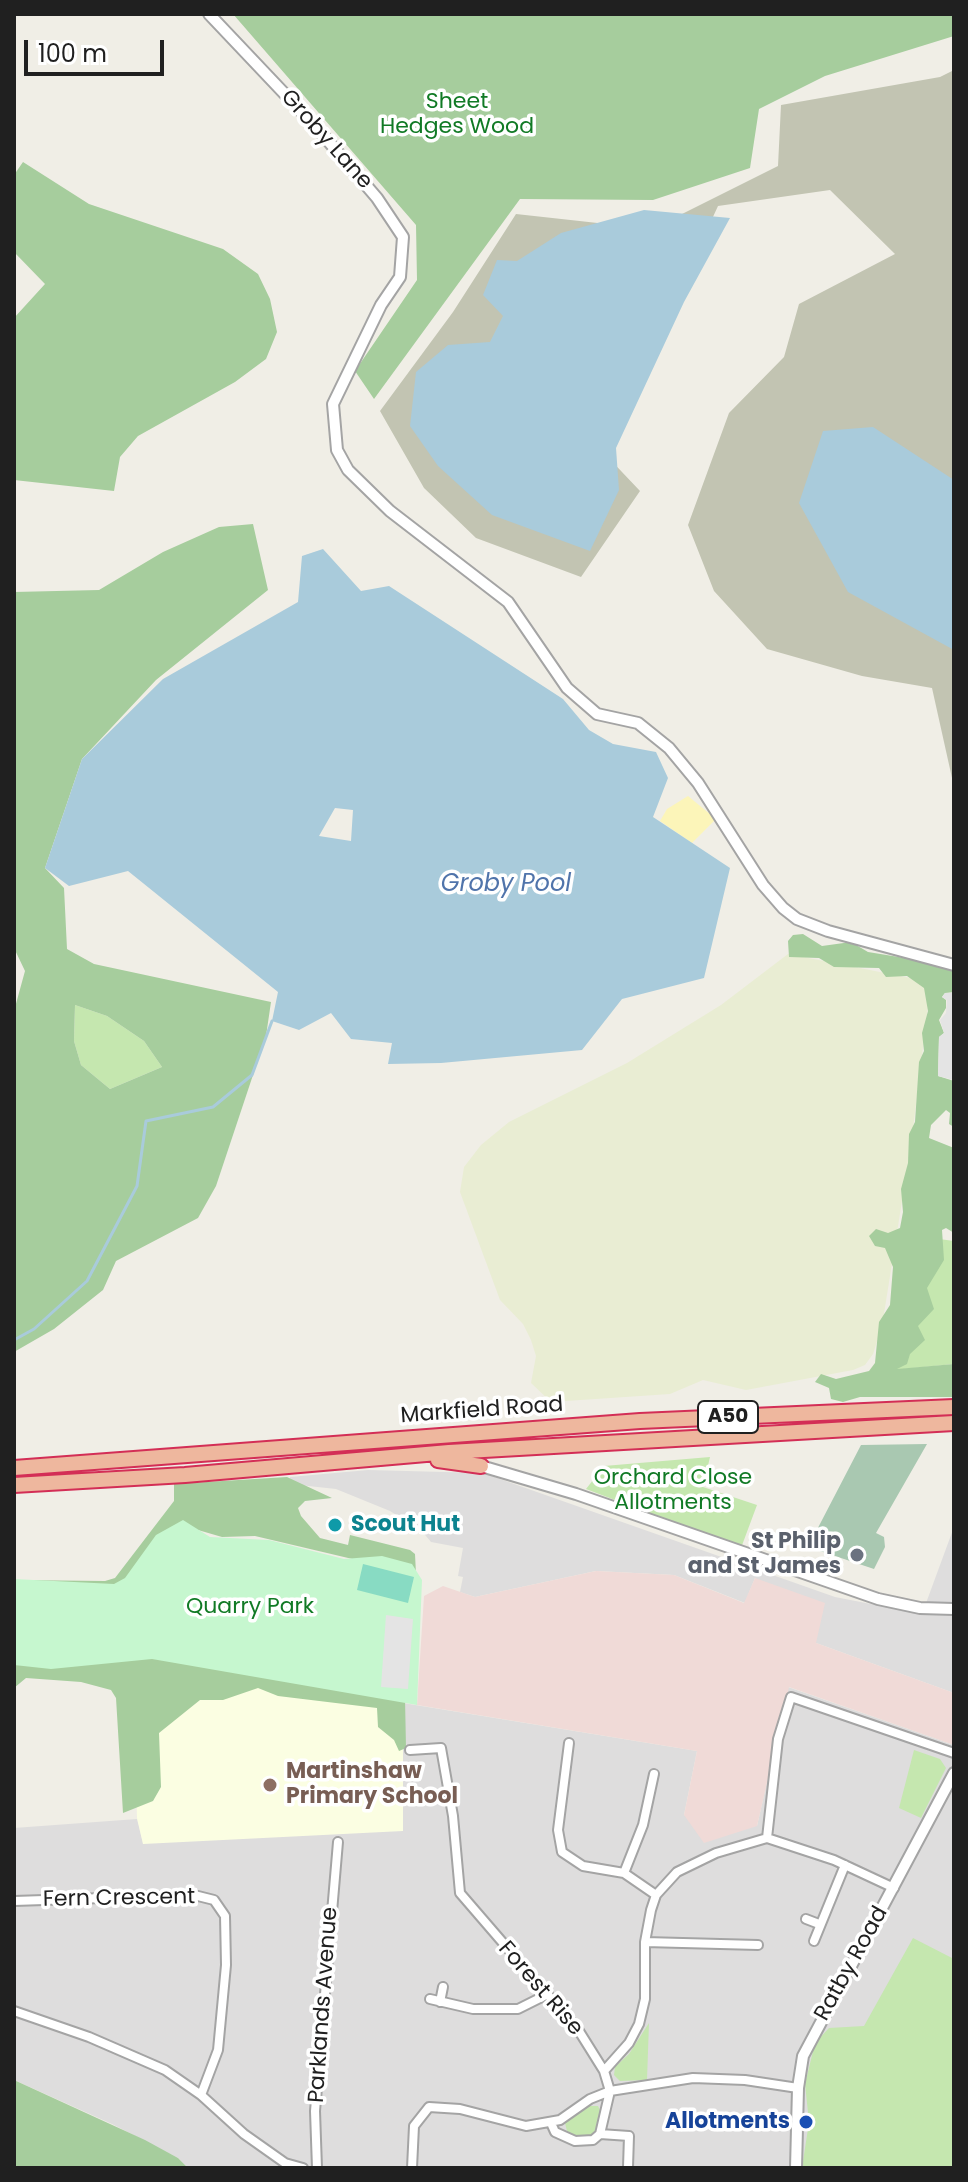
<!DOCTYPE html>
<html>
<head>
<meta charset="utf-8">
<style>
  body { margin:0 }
  #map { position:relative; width:968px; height:2182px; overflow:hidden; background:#f0eee6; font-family:Poppins,sans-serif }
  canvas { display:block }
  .frame { position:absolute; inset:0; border:16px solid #202020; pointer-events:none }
  .scale { position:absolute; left:24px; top:40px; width:140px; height:36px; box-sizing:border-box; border:4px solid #202020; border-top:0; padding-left:10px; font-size:24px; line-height:28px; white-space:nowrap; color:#202020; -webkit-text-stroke:6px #fff; paint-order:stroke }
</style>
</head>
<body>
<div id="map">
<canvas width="968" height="2182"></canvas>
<div class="frame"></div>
<div class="scale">100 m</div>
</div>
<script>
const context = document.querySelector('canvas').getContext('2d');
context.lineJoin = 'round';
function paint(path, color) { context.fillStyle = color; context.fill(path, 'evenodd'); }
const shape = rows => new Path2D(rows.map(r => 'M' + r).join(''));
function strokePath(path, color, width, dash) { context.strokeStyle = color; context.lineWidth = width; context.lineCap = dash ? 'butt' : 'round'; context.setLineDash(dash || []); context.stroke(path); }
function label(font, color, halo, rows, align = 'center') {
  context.font = font + ' Poppins,sans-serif'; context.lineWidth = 7; context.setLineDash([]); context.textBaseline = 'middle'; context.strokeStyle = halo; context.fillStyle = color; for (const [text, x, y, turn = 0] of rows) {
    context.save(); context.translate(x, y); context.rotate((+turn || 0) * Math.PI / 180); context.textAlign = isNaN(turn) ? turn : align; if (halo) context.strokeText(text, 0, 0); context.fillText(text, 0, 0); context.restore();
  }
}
paint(shape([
  [368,1470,483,1473,835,1597,922,1614,954,1527,954,1693,816,1643,755,1578,745,1603,674,1575,596,1571,475,1597,460,1592,463,1577,458,1576,463,1548,431,1542,421,1530,390,1511,336,1489,290,1484,290,1477],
  [788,1687,954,1745,954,2168,188,2168,178,2158,112,2124,14,2080,14,1828,137,1819,143,1843,403,1830,403,1703,697,1751,684,1815,757,1826]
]), '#dedddd');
paint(shape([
  [596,1571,674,1575,744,1603,755,1578,825,1603,816,1643,954,1693,954,1745,789,1687,757,1826,704,1843,684,1815,697,1751,417,1705,424,1596,443,1586,475,1597]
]), '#f0dad7');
paint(shape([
  [133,1659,403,1703,403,1831,143,1844,137,1818]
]), '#fbfee2');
paint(shape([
  [954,70,954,787,932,688,862,676,767,649,714,591,688,525,729,413,784,357,799,304,895,254,830,190,718,206,604,453,640,491,581,577,476,538,424,488,380,411,453,312,516,214,652,229,778,166,781,105,940,77]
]), '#c2c4b2');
paint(shape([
  [788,954,931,982,911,1145,882,1326,873,1354,865,1365,853,1370,746,1390,703,1380,670,1394,551,1402,531,1383,536,1356,531,1340,523,1324,500,1300,460,1192,464,1167,481,1145,509,1122,627,1063,721,1005]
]), '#e9edd3');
paint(shape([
  [75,1005,107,1016,144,1041,162,1067,110,1089,81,1065,74,1041],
  [924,1237,954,1241,954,1364,894,1370],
  [710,1457,703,1487,757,1505,741,1548,586,1489,604,1466],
  [914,1750,940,1759,946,1768,921,1818,899,1808],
  [913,1938,954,1959,954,2168,802,2168,809,2122,805,2084,815,2043,829,2028,864,2026],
  [649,2023,647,2080,620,2081,614,2075,615,2067,629,2054],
  [587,2106,598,2106,600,2110,594,2135,568,2135,565,2123]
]), '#c5e7af');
paint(shape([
  [233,14,954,14,954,36,825,76,759,109,750,168,653,200,520,199,374,399,355,371,417,280,416,225],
  [23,162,89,204,223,249,258,274,270,299,277,332,266,359,235,382,138,436,120,457,114,491,14,480,14,318,45,284,14,252,14,175],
  [253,524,268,590,156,680,82,759,45,868,64,888,67,949,94,964,271,1002,266,1036,216,1186,198,1218,116,1261,103,1290,54,1329,14,1352,14,1011,25,971,14,948,14,592,99,590,163,552,219,527],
  [75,1005,107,1016,144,1041,162,1067,110,1089,81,1065,74,1041],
  [803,934,822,946,851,942,868,952,954,966,954,992,945,993,942,997,946,1000,946,1008,939,1020,944,1033,939,1037,938,1076,954,1081,954,1127,949,1124,950,1113,946,1110,931,1125,929,1138,954,1148,954,1233,946,1228,942,1230,944,1260,927,1288,934,1309,918,1326,925,1340,910,1354,907,1364,897,1369,954,1364,954,1397,860,1397,843,1402,831,1399,829,1388,815,1382,821,1374,836,1379,869,1371,875,1363,879,1322,890,1305,893,1267,885,1248,875,1246,869,1236,876,1229,888,1233,900,1228,903,1212,901,1189,908,1163,909,1134,915,1122,919,1062,924,1051,922,1033,928,1011,924,988,907,976,886,977,879,968,834,967,819,958,789,957,788,941,793,935],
  [287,1477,332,1498,305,1501,298,1508,301,1516,320,1538,348,1545,350,1535,410,1550,415,1554,416,1574,255,1536,222,1537,198,1530,186,1544,405,1698,406,1748,399,1751,394,1740,378,1727,377,1708,278,1696,258,1688,223,1700,200,1700,159,1733,161,1787,153,1801,123,1813,116,1698,111,1690,81,1682,26,1678,14,1688,14,1580,105,1581,115,1578,174,1501,174,1484],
  [14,2080,145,2140,178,2158,188,2168,14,2168]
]), '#a6cd9d');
paint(shape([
  [688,796,716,819,692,843,660,821,667,809]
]), '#fcf5b9');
paint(shape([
  [927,1444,876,1533,884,1537,885,1547,874,1569,808,1547,861,1445]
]), '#a9c8b1');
paint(shape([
  [183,1520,210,1537,269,1540,344,1559,382,1556,412,1564,422,1580,417,1705,152,1659,51,1669,14,1665,14,1579,114,1584,125,1578,156,1535]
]), '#c6f7cf');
paint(shape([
  [363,1564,414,1577,408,1603,357,1590]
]), '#88dbc3');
paint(shape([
  [945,993,954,993,954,1080,938,1076,939,1037,944,1033,940,1020,946,1013,947,1000,942,997],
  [386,1615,413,1619,408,1689,381,1687]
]), '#e4e4e4');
paint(shape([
  [644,210,730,218,684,302,616,448,619,490,590,551,492,515,438,466,410,426,416,372,448,345,490,342,503,316,483,295,497,260,517,261,561,233],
  [873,427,954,480,954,650,848,592,799,503,823,431],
  [323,549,361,591,389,586,563,699,589,730,613,744,656,752,668,778,653,817,730,868,704,978,622,999,582,1050,441,1063,388,1064,392,1043,351,1039,331,1013,299,1030,272,1021,278,992,128,871,69,886,45,868,82,759,163,679,298,602,302,556],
  [335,808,353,810,351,841,319,836]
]), '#a9cbdb');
strokePath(shape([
  [14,1340,34,1329,87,1281,137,1186,146,1121,213,1107,252,1075,272,1021]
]), '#a9cbdb', 3);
const minor = shape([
  [569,1743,558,1830,562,1852,583,1866,624,1873,656,1895],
  [410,1750,441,1748,453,1816,460,1893,579,2031,604,2071,610,2091],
  [767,1838,778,1739,791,1697,954,1753],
  [624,1873,643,1825,654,1774],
  [14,1901,194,1895,214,1900,225,1916,226,1965,218,2050,201,2095],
  [806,1919,819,1924],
  [814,1941,845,1865],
  [645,1942,758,1945],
  [430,1999,473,2009,518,2009,548,1994],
  [440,2002,443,1987],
  [14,2011,89,2037,165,2070,201,2095,244,2134,285,2163,303,2168],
  [604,2071,629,2043,639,2024,645,1999,645,1942,651,1910,656,1895,677,1872,716,1853,767,1838,834,1860,894,1888],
  [551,2123,555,2132,575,2141,593,2140,600,2134,610,2091],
  [600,2134,629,2136,628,2167],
  [317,2168,315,2111,338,1842],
  [412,2168,414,2126,429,2107,460,2109,526,2126,560,2120,590,2099,610,2091,693,2078,745,2080,798,2088]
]);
const tertiary = shape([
  [209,14,317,128,377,198,403,237,400,277,381,305,333,404,337,450,348,470,390,511,508,602,567,688,597,714,638,723,669,748,698,783,763,885,783,908,797,919,828,931,954,965],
  [481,1466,576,1494,878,1599,920,1608,954,1609],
  [796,2168,798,2088,803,2056,954,1773]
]);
const trunk = shape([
  [438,1460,481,1466],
  [14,1468,640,1421,954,1407],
  [14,1485,185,1475,449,1452,954,1423]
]);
strokePath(minor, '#a4a4a4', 12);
strokePath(tertiary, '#a4a4a4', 14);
strokePath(trunk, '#d32e56', 18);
strokePath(minor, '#fff', 8);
strokePath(tertiary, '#fff', 10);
strokePath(trunk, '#eeb79e', 14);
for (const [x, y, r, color] of [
  [335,1525,8,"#0f9aa8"],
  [857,1555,8,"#6b7280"],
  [270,1785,8,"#8d6e63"],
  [806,2122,8,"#1a4fb4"]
]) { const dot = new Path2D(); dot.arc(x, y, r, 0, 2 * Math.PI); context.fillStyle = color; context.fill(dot); strokePath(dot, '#fff', 3); }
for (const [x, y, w] of [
  [728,1417,60]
]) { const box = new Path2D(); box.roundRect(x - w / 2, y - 16, w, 32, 6); context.fillStyle = '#fff'; context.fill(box); strokePath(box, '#202020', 2); }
label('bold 20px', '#202020', null, [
  ["A50",728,1417]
]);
label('22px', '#117a25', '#fff', [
  ["Sheet",457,102],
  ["Hedges Wood",457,127],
  ["Orchard Close",673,1478],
  ["Allotments",673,1503],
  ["Quarry Park",250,1607]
]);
label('22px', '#202020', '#fff', [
  ["Groby Lane",326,140,48],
  ["Markfield Road",482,1411,-4],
  ["Fern Crescent",119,1899,-1],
  ["Ratby Road",852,1964,-61],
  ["Forest Rise",540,1989,49],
  ["Parklands Avenue",324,2005,-86]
]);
label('bold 22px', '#0d838f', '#fff', [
  ["Scout Hut",351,1525]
], 'left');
label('bold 22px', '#5b616d', '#fff', [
  ["St Philip",841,1542],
  ["and St James",841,1567]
], 'right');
label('bold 22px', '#785e54', '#fff', [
  ["Martinshaw",286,1772],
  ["Primary School",286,1797]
], 'left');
label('bold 22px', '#164399', '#fff', [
  ["Allotments",790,2122]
], 'right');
label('italic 24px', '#5074ab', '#fff', [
  ["Groby Pool",506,885]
]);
</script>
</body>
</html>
